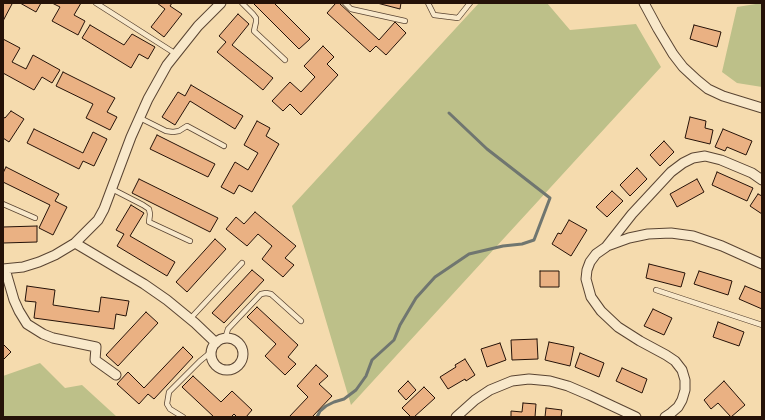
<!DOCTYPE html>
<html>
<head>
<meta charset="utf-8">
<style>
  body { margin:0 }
  #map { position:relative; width:765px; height:420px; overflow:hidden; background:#f5dbae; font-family:Alegreya,serif }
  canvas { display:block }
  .frame { position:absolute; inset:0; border:4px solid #251208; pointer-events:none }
</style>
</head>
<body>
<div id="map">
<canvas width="765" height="420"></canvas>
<div class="frame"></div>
</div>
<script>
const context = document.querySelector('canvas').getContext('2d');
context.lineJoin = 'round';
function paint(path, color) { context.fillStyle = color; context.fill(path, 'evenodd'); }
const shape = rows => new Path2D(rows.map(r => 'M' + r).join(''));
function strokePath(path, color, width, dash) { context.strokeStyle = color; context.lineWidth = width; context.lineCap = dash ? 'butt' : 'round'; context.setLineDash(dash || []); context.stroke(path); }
paint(shape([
  [479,3,547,3,570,30,636,24,661,67,351,405,292,206],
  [762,3,762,87,737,83,722,72,737,7],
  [40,363,65,388,82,385,117,417,3,417,3,376]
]), '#bdc089');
strokePath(shape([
  [317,417,320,411,326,406,334,402,344,399,356,390,366,376,372,360,394,340,400,325,416,298,435,277,469,254,503,246,522,244,534,240,550,198,487,149,449,113]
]), '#707670', 3);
const building = shape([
  [3,3,10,3,12,4,3,21,3,3],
  [20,3,41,3,36,12,20,3],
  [52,3,81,3,74,15,85,21,78,35,52,21,60,7,52,3],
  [157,3,172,3,170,6,182,14,164,37,151,27,165,9,157,3],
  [253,3,274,3,310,39,299,49,253,3],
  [336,3,339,3,379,40,395,22,406,33,386,55,376,46,370,52,327,13,336,3],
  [377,3,401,3,400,9,377,3],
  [238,14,249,24,232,45,273,78,263,90,217,52,226,42,219,36,238,14],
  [90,25,124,45,132,34,155,47,148,59,139,54,131,68,82,38,90,25],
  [694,25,721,32,717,47,690,39,694,25],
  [3,39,20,48,12,62,26,69,33,55,60,70,52,83,42,77,34,90,3,73,3,39],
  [323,46,334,57,327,64,338,75,301,115,290,104,283,111,272,101,290,82,301,92,315,77,304,66,323,46],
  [63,72,115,98,107,112,117,117,110,130,86,118,93,104,56,86,63,72],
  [191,85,243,116,235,129,190,101,175,125,162,117,178,92,185,96,191,85],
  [11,111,24,119,9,142,3,138,3,117,5,118,11,111],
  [690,117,706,121,705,128,713,130,710,144,685,138,690,117],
  [257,121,270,128,266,136,279,144,252,192,239,185,234,194,221,187,235,162,248,170,258,153,244,145,257,121],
  [34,129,83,153,93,132,107,139,94,166,83,161,79,169,27,143,34,129],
  [723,129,752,141,746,155,727,147,725,151,715,147,723,129],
  [157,135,215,164,208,177,150,149,157,135],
  [664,141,674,152,660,166,650,155,664,141],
  [6,167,59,194,55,201,67,207,53,235,39,228,50,205,3,182,3,173,6,167],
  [637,168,647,179,630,196,620,185,637,168],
  [717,172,753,188,747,201,712,185,717,172],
  [139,179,218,218,210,232,132,193,139,179],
  [697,179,704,192,677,207,670,194,697,179],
  [612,191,623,201,607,217,596,207,612,191],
  [758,194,762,196,762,214,750,206,758,194],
  [131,205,144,213,130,236,175,262,167,276,117,246,124,234,116,230,131,205],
  [255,212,296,246,285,258,294,265,283,277,262,259,272,246,258,234,247,246,226,229,236,217,244,224,255,212],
  [569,220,587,230,571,256,552,244,558,233,561,234,569,220],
  [37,226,37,242,3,243,3,227,37,226],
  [215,239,226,249,187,292,176,282,215,239],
  [649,264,685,273,681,287,646,278,649,264],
  [252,270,264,280,224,323,212,313,252,270],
  [540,271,559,271,559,287,540,287,540,271],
  [699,271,732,281,728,295,694,284,699,271],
  [27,286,55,290,53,305,99,312,101,297,129,301,126,316,116,314,114,329,34,318,36,302,25,301,27,286],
  [745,286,762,293,762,309,739,299,745,286],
  [257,307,298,345,288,357,296,364,285,375,265,356,276,344,247,317,257,307],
  [653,309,672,318,664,335,644,326,653,309],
  [146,312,158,323,118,366,106,355,146,312],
  [718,322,744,332,739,346,713,337,718,322],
  [537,339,538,359,512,360,511,340,537,339],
  [549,342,574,347,570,366,545,360,549,342],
  [500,343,506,360,487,367,481,349,500,343],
  [3,344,11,352,3,360,3,344],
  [183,347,193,357,154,399,148,394,139,404,117,384,128,372,144,388,183,347],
  [580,353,604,363,599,377,575,367,580,353],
  [465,359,475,375,466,381,465,379,448,389,440,377,456,367,455,365,465,359],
  [316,365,328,376,319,384,332,396,312,417,289,417,308,397,297,386,316,365],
  [622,368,647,379,642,393,616,381,622,368],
  [193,376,221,402,232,391,252,410,246,417,237,417,234,414,231,417,214,417,182,387,193,376],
  [408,381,416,390,406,400,398,391,408,381],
  [724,381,745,405,731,417,718,403,711,409,704,400,724,381],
  [424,387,435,398,414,417,411,417,402,408,424,387],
  [523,403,536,404,535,417,511,417,511,411,522,412,523,403],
  [546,408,562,410,561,417,545,417,546,408]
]);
paint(building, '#eab183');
strokePath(building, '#251208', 1);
const service = shape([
  [96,3,176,54],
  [242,3,253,14,256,18,256,22,254,31,285,60],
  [345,3,351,9,405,21],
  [428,3,434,15,458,18,470,3],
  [140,118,166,131,173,132,179,131,187,126,224,146],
  [112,189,143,205,149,209,150,214,149,222,190,241],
  [3,204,35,218],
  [656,290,762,325],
  [190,319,242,263],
  [225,339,228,329,261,294,266,293,271,294,301,321],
  [183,417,170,409,167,404,169,392,200,361,211,352]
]);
const minor = shape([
  [644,3,658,29,673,54,683,67,697,80,708,89,723,96,762,108],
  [75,243,144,284,167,300,195,323,216,343],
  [607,246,629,238,648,234,671,233,693,236,722,246,762,264],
  [3,269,23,267,39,262,55,255,75,243,98,220,104,209,131,137,148,99,167,65,198,26,221,3],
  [5,269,14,300,19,311,27,324,43,334,53,338,96,347,95,360,116,375],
  '211 354a16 16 0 1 1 32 0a16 16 0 1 1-32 0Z',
  [456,417,475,400,490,390,512,381,529,379,550,381,568,386,589,395,636,417],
  [665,417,671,413,678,407,682,400,685,390,685,380,682,370,675,361,666,355,640,341,618,327,601,311,591,297,586,279,587,270,590,262,596,254,606,247,632,214,671,172,683,163,693,158,705,156,721,160,752,173,762,180]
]);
strokePath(service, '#594432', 6);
strokePath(minor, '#594432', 11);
strokePath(service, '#f8e8ca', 4.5);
strokePath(minor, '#f8e8ca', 9);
</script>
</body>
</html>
